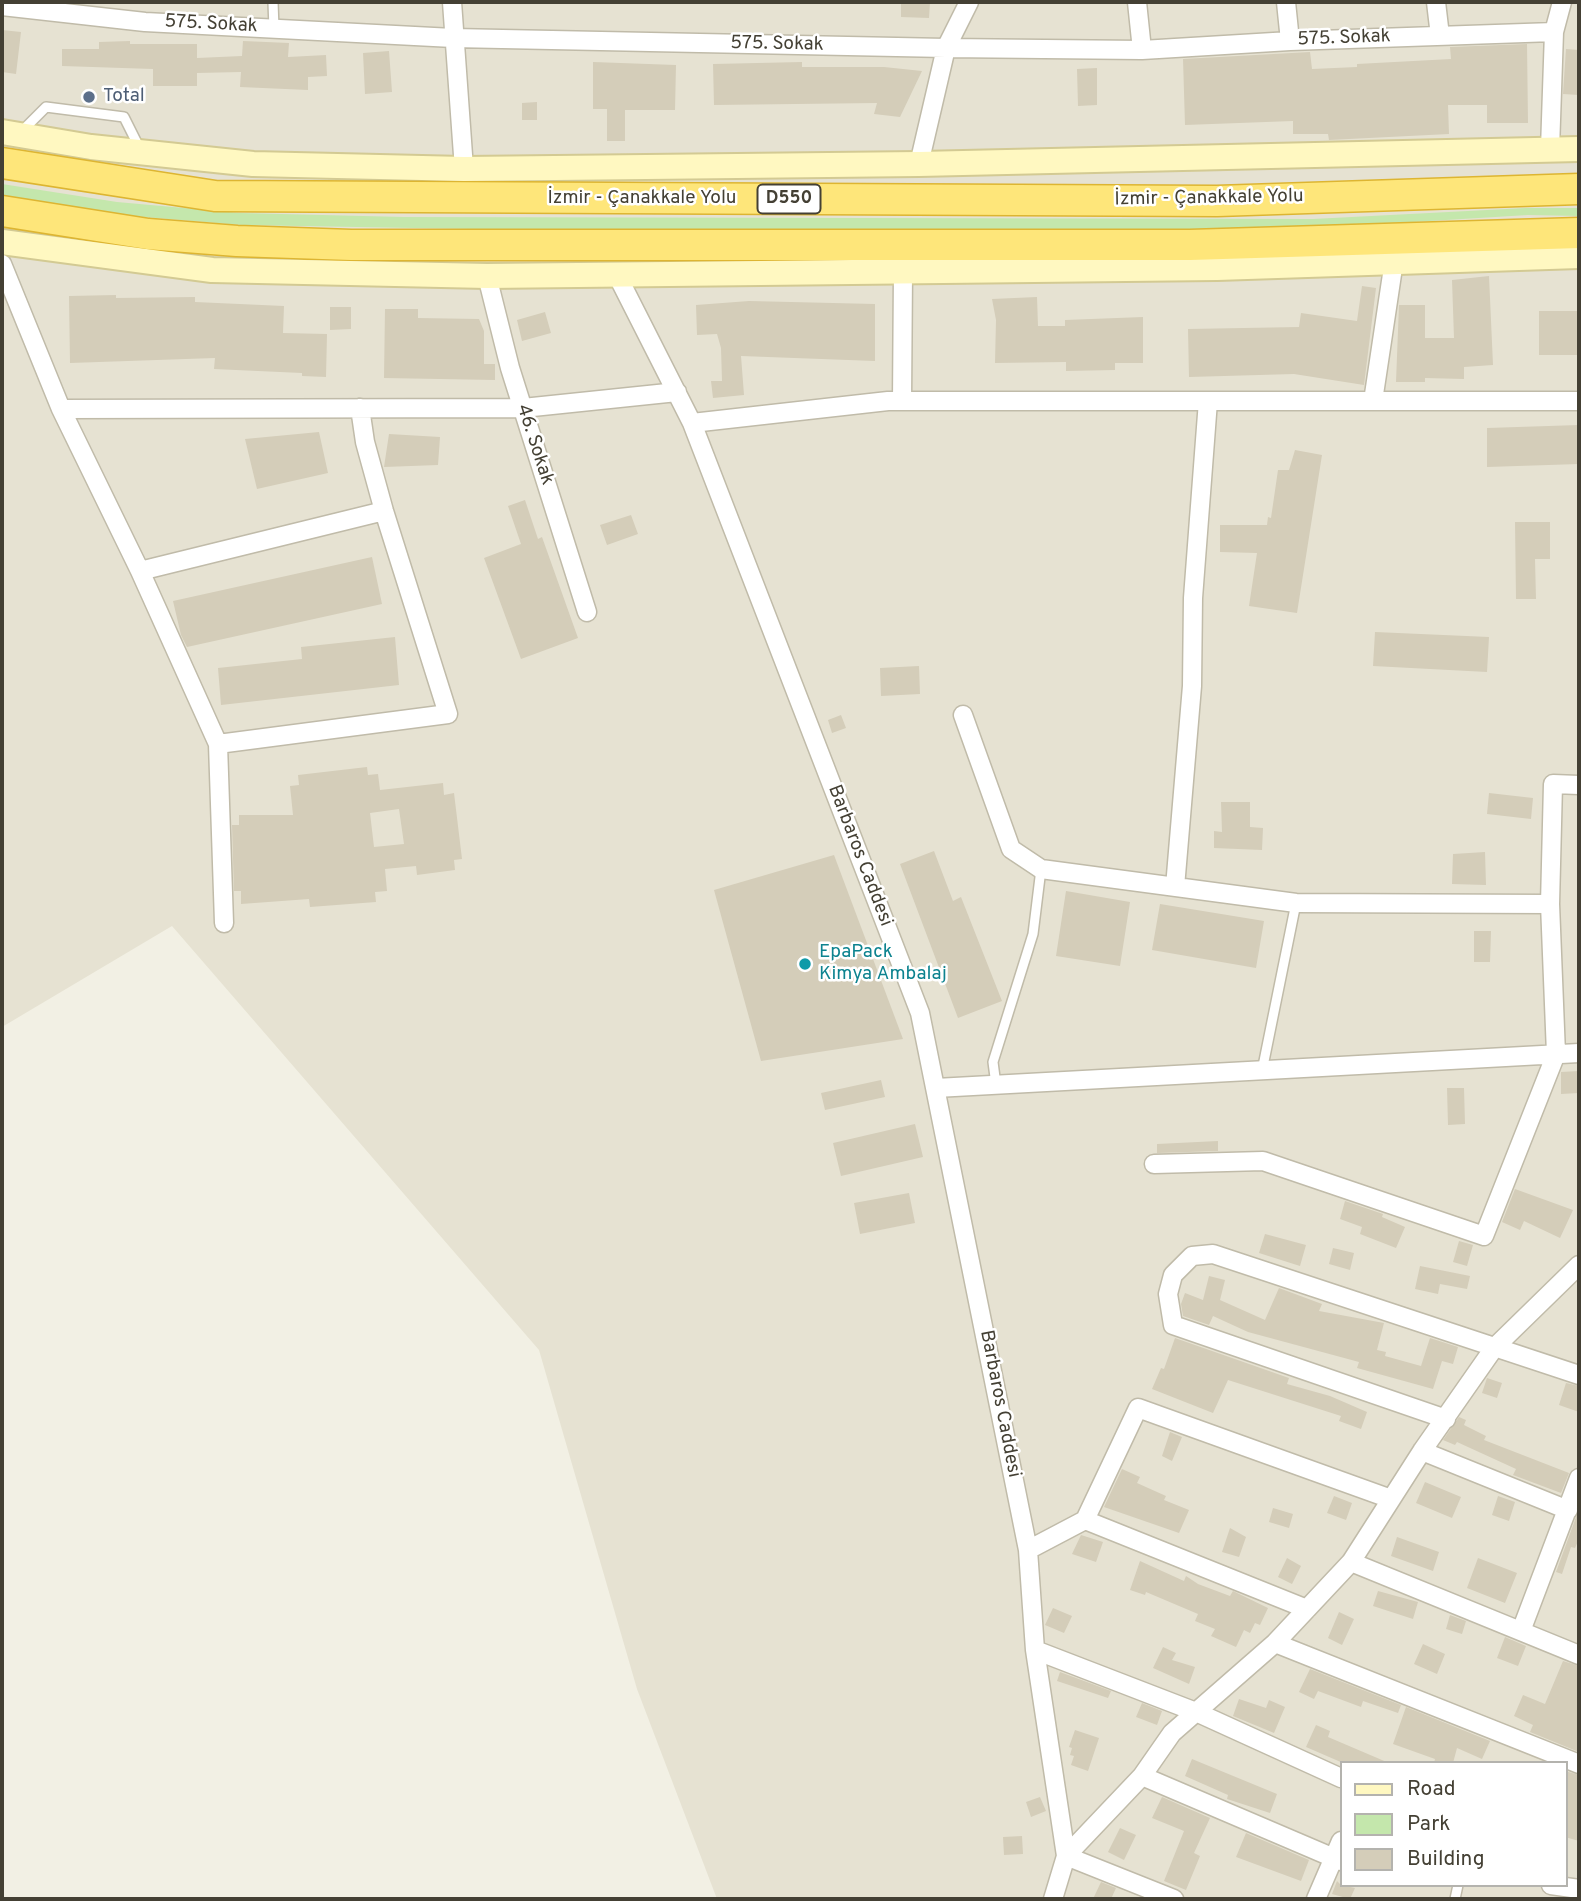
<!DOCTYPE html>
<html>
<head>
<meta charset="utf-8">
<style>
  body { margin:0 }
  #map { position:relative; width:1581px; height:1901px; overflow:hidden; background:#f2f0e4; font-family:Overpass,sans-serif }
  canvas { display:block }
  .frame { position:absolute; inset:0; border:4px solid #444034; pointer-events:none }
  .legend { position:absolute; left:1340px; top:1761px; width:228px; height:126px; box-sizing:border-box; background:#fff; border:2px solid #b4b3ae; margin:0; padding:9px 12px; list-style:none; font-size:21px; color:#444034 }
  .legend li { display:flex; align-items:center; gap:14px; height:35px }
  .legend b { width:35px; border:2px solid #b4b3ae }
</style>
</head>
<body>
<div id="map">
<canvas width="1581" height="1901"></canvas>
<div class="frame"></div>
<ul class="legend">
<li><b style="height:9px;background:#fff8c1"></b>Road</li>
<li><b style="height:19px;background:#c4e7ac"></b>Park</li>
<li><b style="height:19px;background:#d4cdb9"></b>Building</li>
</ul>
</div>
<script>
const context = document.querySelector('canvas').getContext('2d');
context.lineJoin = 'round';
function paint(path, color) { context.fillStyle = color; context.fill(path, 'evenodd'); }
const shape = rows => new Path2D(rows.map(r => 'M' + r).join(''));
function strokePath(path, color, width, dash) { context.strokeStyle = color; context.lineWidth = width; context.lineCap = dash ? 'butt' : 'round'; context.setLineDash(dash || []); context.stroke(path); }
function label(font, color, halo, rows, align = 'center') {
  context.font = font + ' Overpass,sans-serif'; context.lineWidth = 5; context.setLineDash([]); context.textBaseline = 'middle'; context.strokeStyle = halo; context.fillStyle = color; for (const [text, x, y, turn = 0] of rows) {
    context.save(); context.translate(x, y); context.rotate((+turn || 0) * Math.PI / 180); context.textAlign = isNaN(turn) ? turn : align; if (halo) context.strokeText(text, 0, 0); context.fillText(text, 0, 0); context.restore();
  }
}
paint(shape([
  [2,2,1579,2,1579,1899,717,1899,637,1689,539,1350,172,926,2,1027],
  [1341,1763,1565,1763,1565,1885,1341,1885]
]), '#e6e2d2');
paint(shape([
  [2,184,117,202,240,213,404,217,1313,219,1526,208,1579,208,1579,216,1528,215,1314,228,1164,231,589,231,241,225,120,215,2,197]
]), '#c4e7ac');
paint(shape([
  [901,2,930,2,929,18,901,17],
  [2,30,21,32,16,74,2,72],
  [130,41,130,44,197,44,197,58,242,56,243,41,289,43,288,57,326,55,327,76,308,77,308,90,240,87,241,72,197,73,197,86,153,86,153,69,62,66,62,49,99,49,99,42],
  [1527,44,1528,123,1487,123,1487,105,1448,105,1449,134,1329,140,1328,134,1293,134,1293,121,1185,125,1183,59,1310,52,1312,69,1357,67,1357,64,1451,59,1450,47],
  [1566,49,1579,50,1579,95,1563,94],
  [389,51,392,92,365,94,363,53],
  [593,62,676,65,675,110,625,110,625,141,607,141,607,109,593,109],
  [802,62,802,67,884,67,922,71,900,117,874,114,877,103,714,105,713,64],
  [1097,68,1097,105,1078,106,1077,69],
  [537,102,537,120,522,120,522,103],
  [1489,276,1493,365,1464,367,1464,379,1425,378,1425,382,1396,382,1399,305,1425,305,1425,338,1454,338,1452,280],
  [1362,286,1376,288,1364,385,1294,374,1189,377,1188,329,1299,327,1301,313,1357,321],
  [116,295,116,298,195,297,195,302,284,306,283,333,327,334,326,377,302,376,302,373,214,369,215,358,70,363,69,296],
  [1037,297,1038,326,1065,326,1065,320,1143,317,1143,363,1115,363,1115,370,1066,371,1066,362,995,363,996,320,992,299],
  [749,301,875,304,875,361,741,356,744,395,713,398,711,381,722,381,721,348,717,334,697,335,696,305],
  [330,307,351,307,351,329,330,330],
  [385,309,418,309,418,318,479,319,484,331,484,364,495,364,495,380,384,378],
  [1539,311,1579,311,1579,355,1539,355],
  [545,312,551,333,522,341,517,320],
  [1579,425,1579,464,1487,467,1487,428],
  [319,432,328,473,257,489,245,439],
  [389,434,440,437,438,465,384,467],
  [1295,450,1322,455,1297,613,1249,606,1257,553,1220,552,1220,525,1267,525,1268,517,1271,518,1278,470,1289,470],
  [525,500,538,539,542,537,578,638,521,659,484,558,521,544,508,506],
  [631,515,638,534,607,545,600,525],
  [1515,522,1550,522,1550,559,1535,559,1536,599,1516,599],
  [372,557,382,604,187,647,181,635,173,601],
  [1375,632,1489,637,1487,672,1373,666],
  [395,637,399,685,221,705,218,668,302,659,301,647],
  [919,666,920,694,881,696,880,668],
  [841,715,846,728,832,733,828,720],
  [367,767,368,775,378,774,380,790,443,783,444,795,454,793,462,859,454,860,455,870,417,875,416,866,385,869,387,891,375,892,376,902,310,907,309,899,241,904,241,891,234,891,232,825,239,825,239,815,293,815,290,786,299,785,298,775],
  [399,809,404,844,374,847,370,813],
  [1489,793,1533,798,1531,819,1487,814],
  [1221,802,1250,802,1250,827,1263,828,1262,850,1214,848,1214,831,1222,832],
  [934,851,953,901,961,897,1002,1001,958,1018,900,864],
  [1485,852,1486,885,1452,884,1453,854],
  [834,855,903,1039,761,1061,714,890],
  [1066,891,1130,902,1120,966,1056,956],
  [1160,904,1264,921,1256,968,1152,950],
  [1474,931,1491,931,1490,962,1474,962],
  [1579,1071,1579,1093,1561,1094,1561,1072],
  [881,1080,885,1097,825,1110,821,1093],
  [1447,1088,1464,1088,1465,1124,1448,1125],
  [915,1124,923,1157,841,1176,833,1143],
  [1218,1141,1218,1151,1157,1153,1157,1144],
  [1515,1189,1573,1210,1560,1238,1524,1221,1520,1230,1502,1222],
  [909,1193,915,1223,860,1234,854,1203],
  [1345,1201,1383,1214,1382,1217,1405,1227,1396,1248,1360,1234,1362,1227,1340,1219],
  [1265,1234,1306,1245,1300,1266,1259,1253],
  [1459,1241,1473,1245,1467,1266,1453,1262],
  [1333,1248,1354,1253,1350,1270,1329,1264],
  [1420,1266,1470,1276,1467,1289,1440,1284,1438,1294,1415,1289],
  [1209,1276,1225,1280,1220,1300,1265,1320,1279,1288,1322,1304,1319,1311,1384,1323,1377,1350,1386,1352,1385,1356,1421,1366,1430,1338,1458,1347,1453,1364,1442,1361,1433,1389,1357,1368,1359,1362,1248,1332,1213,1316,1209,1325,1183,1316,1181,1304,1185,1293,1203,1300],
  [1175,1338,1289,1378,1287,1384,1330,1396,1367,1412,1361,1429,1339,1421,1341,1416,1228,1380,1213,1413,1152,1389,1161,1368,1164,1369],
  [1487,1378,1502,1383,1497,1398,1482,1393],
  [1566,1383,1579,1386,1579,1412,1559,1405],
  [1459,1417,1466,1420,1464,1425,1486,1436,1484,1440,1569,1473,1561,1493,1513,1475,1516,1469,1457,1442,1455,1445,1443,1440],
  [1170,1432,1182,1437,1172,1461,1162,1456],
  [1122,1469,1140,1477,1137,1483,1166,1496,1164,1500,1189,1510,1179,1533,1104,1507],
  [1425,1482,1461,1497,1452,1518,1416,1503],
  [1334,1496,1352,1503,1346,1520,1327,1513],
  [1498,1496,1515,1502,1509,1521,1492,1515],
  [1273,1508,1293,1514,1289,1528,1269,1522],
  [1579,1509,1579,1539,1575,1548,1571,1547,1562,1574,1556,1572],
  [1230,1528,1246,1537,1239,1557,1222,1552],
  [1081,1535,1103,1542,1096,1562,1072,1554],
  [1397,1537,1439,1552,1433,1571,1391,1556],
  [1287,1558,1301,1566,1292,1584,1278,1577],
  [1478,1558,1517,1573,1505,1603,1467,1588],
  [1140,1561,1184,1581,1186,1576,1198,1584,1230,1596,1233,1591,1268,1608,1260,1625,1255,1623,1250,1633,1244,1630,1236,1647,1211,1636,1215,1629,1195,1621,1198,1614,1146,1592,1145,1595,1130,1590],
  [1378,1591,1418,1602,1413,1619,1373,1606],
  [1053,1608,1072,1616,1064,1633,1045,1625],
  [1339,1612,1354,1619,1342,1645,1328,1638],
  [1450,1615,1466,1621,1462,1634,1446,1629],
  [1505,1637,1526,1646,1518,1666,1497,1658],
  [1423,1644,1445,1654,1437,1674,1414,1664],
  [1163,1647,1176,1653,1172,1660,1195,1667,1189,1684,1153,1668],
  [1563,1661,1579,1666,1579,1752,1530,1732,1533,1725,1514,1716,1523,1695,1545,1704],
  [1310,1669,1401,1705,1398,1713,1363,1701,1361,1707,1318,1691,1314,1699,1299,1692],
  [1060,1672,1111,1691,1108,1698,1057,1681],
  [1239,1699,1266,1708,1269,1700,1285,1707,1274,1733,1233,1716],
  [1142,1703,1162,1711,1157,1725,1136,1717],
  [1406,1707,1490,1741,1482,1759,1457,1748,1453,1763,1434,1763,1435,1759,1393,1744],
  [1316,1725,1330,1731,1328,1737,1389,1763,1343,1763,1306,1747],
  [1075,1730,1099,1738,1088,1771,1071,1765,1074,1756,1070,1755,1072,1748,1069,1747],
  [1192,1759,1277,1794,1270,1813,1227,1799,1228,1795,1185,1776],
  [1565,1771,1579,1775,1579,1841,1565,1837],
  [1040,1797,1046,1811,1031,1817,1026,1802],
  [1162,1797,1210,1818,1194,1853,1200,1856,1186,1890,1164,1881,1184,1831,1152,1818],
  [1120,1828,1136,1835,1124,1860,1108,1852],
  [1246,1833,1309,1860,1301,1881,1236,1857],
  [1022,1836,1023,1854,1004,1855,1003,1837],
  [1337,1881,1341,1885,1355,1888,1350,1899,1332,1894],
  [1101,1882,1116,1888,1111,1899,1093,1899]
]), '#d4cdb9');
const service = shape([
  [273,2,274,29],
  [21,132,46,107,124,117,140,149],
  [1262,1071,1296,903],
  [996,1085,993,1062,1033,934,1041,869],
  [1455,1899,1458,1885]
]);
const minor = shape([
  [452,2,464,169],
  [1137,2,1142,50],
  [1286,2,1290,41],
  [1436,2,1440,36],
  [2,6,145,22,453,38,946,48,1142,50,1290,41,1554,32],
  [1550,149,1554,32,1562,2],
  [919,164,946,48,969,2],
  [2,264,61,409,140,571,218,744,224,923],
  [616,273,692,423,920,1013,1028,1550,1035,1650,1066,1856,1053,1899],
  [487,276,510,368,587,612],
  [902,401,903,272],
  [1373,401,1394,261],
  [61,409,523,408,677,392],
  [692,423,888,401,1579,401],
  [140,571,384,511],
  [963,715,1011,849,1041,869,1296,903,1550,904],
  [218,744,448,714,384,511,365,442,360,408],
  [1175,887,1192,686,1193,598,1208,401],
  [936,1088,1579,1053],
  [1154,1164,1263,1161,1484,1236,1556,1054,1550,904,1553,784,1579,785],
  [1446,1419,1173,1325,1168,1294,1173,1275,1192,1256,1213,1254,1579,1375],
  [1422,1451,1568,1510],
  [1085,1520,1307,1609],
  [1028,1550,1085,1520,1138,1408,1391,1499],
  [1351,1562,1579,1655],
  [1521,1631,1579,1478],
  [1275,1643,1579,1764],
  [1035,1650,1196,1712,1341,1778],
  [1142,1776,1341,1861],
  [1066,1856,1142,1776,1172,1733,1275,1643,1351,1562,1422,1451,1494,1348,1579,1265],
  [1066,1856,1174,1899],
  [1551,1885,1579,1889],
  [1316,1899,1341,1841]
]);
const secondary = shape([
  [2,132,91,147,253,164,464,169,919,164,1579,149],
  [2,242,212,270,487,276,1217,268,1579,256]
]);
const trunk = shape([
  [2,163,215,196,1217,201,1579,189],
  [2,211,148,234,237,241,351,245,1190,245,1579,233]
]);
strokePath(service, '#c0bba9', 12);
strokePath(minor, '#c0bba9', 21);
strokePath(secondary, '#d3ca93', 28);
strokePath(trunk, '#ddb532', 33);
strokePath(service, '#fff', 9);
strokePath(minor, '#fff', 18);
strokePath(secondary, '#fff8c1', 24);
strokePath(trunk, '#fee67a', 30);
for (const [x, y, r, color] of [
  [89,97,7,"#5c6f8a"],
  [805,964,7,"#0f9aa8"]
]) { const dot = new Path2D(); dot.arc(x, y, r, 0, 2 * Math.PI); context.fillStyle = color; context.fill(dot); strokePath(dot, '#fff', 2.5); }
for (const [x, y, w] of [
  [789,199,63]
]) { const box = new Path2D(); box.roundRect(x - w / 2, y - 14.5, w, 29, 5); context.fillStyle = '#fff'; context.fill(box); strokePath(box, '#444034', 2); }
label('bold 18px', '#444034', null, [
  ["D550",789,199]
]);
label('19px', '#444034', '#fff', [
  ["575. Sokak",211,25,3],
  ["575. Sokak",1344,39,-2],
  ["575. Sokak",777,45,1],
  ["İzmir - Çanakkale Yolu",642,199],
  ["İzmir - Çanakkale Yolu",1209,199,-1],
  ["46. Sokak",534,445,72],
  ["Barbaros Caddesi",859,856,69],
  ["Barbaros Caddesi",999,1404,79]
]);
label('19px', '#4e5e75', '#fff', [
  ["Total",103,97]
], 'left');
label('19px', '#0d838f', '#fff', [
  ["EpaPack",819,953],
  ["Kimya Ambalaj",819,975]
], 'left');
</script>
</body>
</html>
